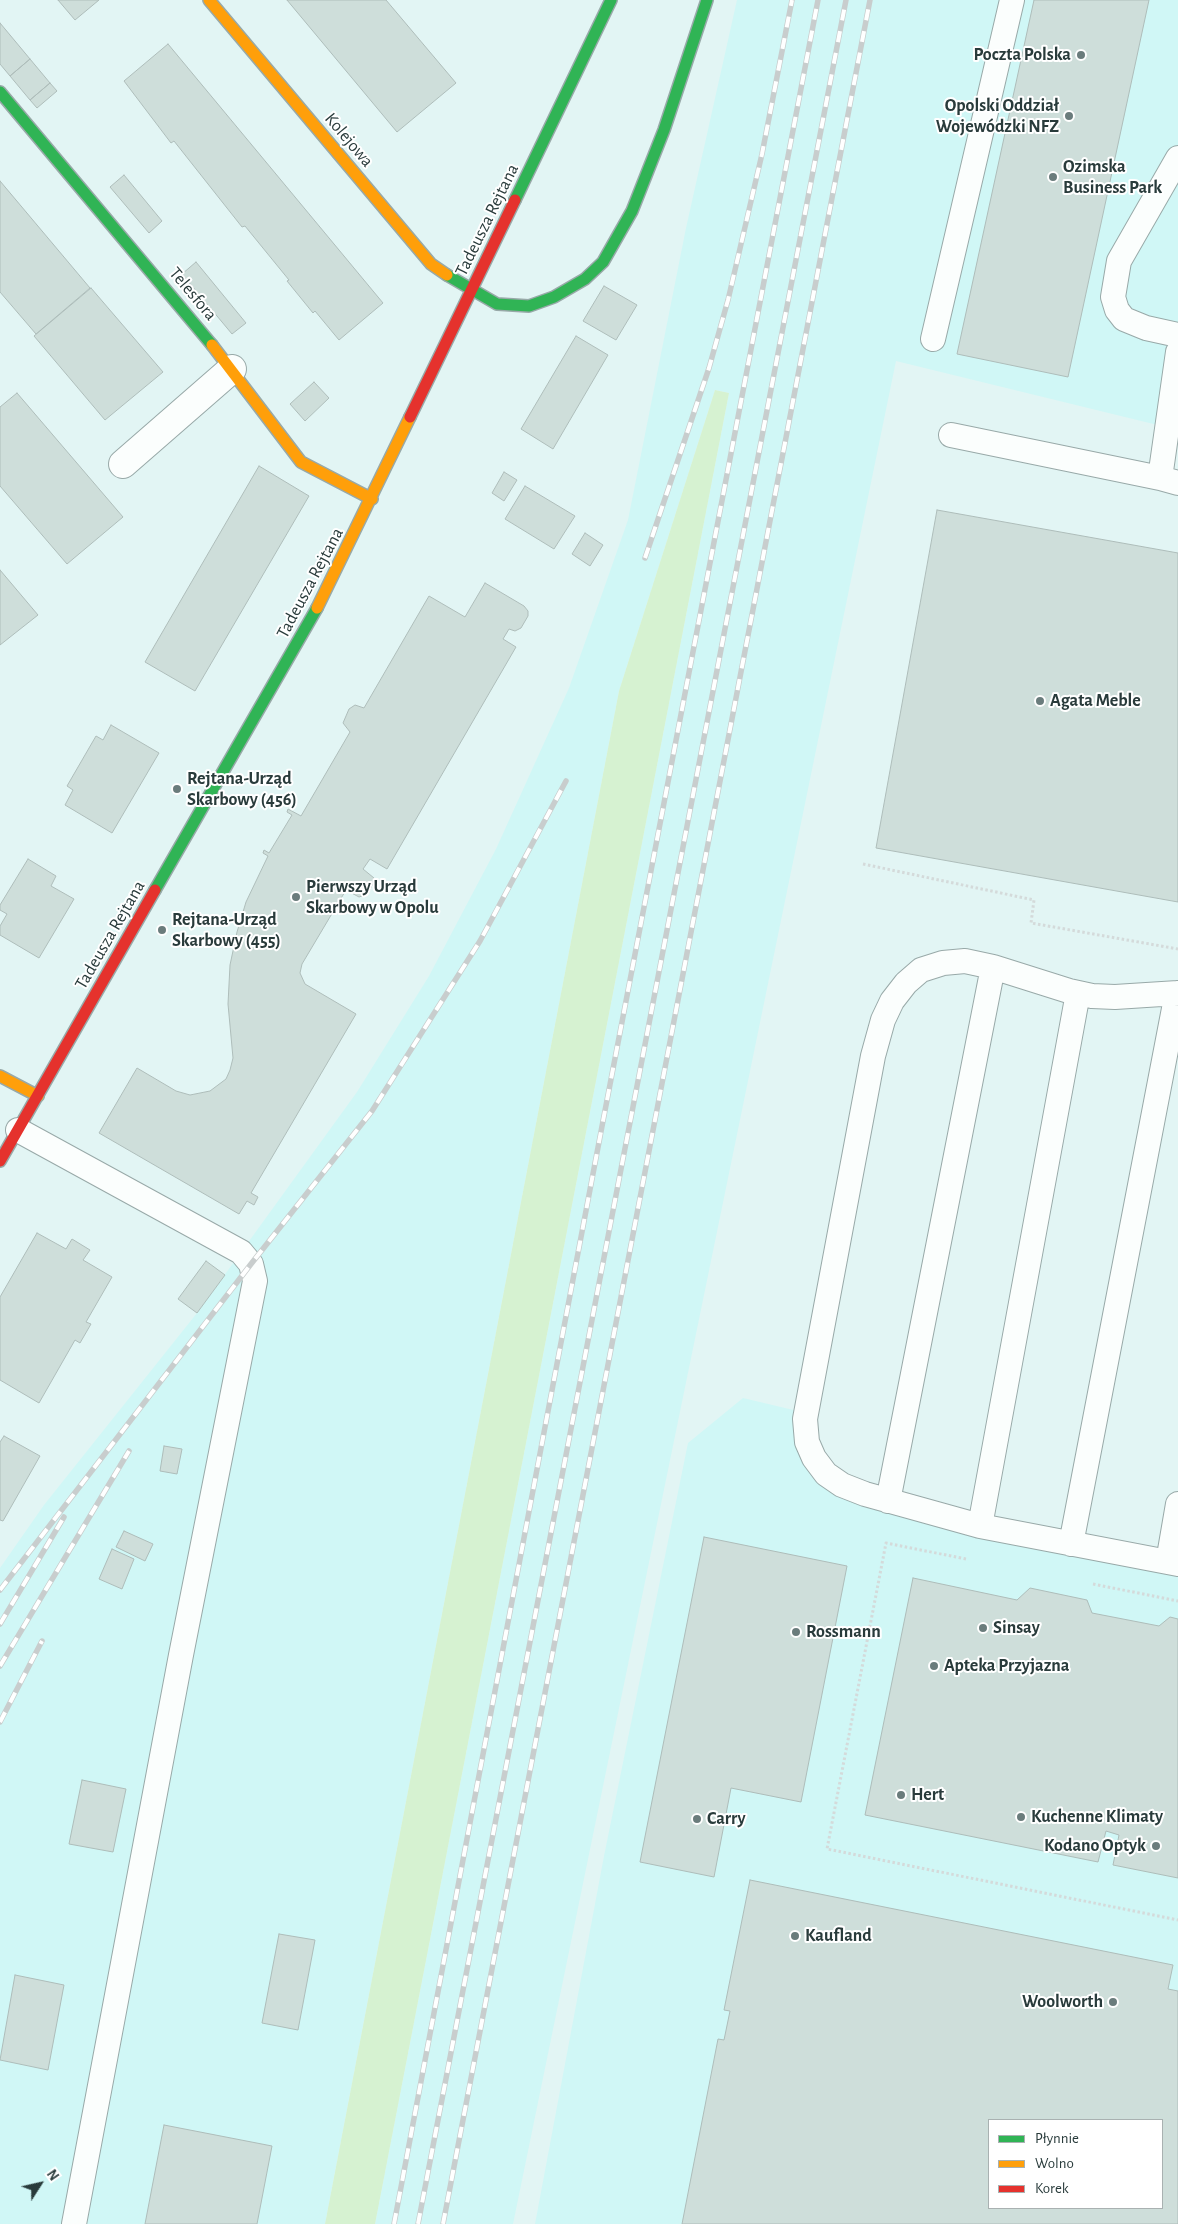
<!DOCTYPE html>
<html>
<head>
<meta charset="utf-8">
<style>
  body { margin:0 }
  #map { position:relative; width:1178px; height:2224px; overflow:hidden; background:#e2f5f4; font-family:"Alegreya Sans",sans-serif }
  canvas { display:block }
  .legend { position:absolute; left:988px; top:2119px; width:175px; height:90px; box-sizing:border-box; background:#fff; border:1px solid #a9b1b1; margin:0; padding:6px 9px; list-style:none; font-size:15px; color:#293b3b }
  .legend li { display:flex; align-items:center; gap:10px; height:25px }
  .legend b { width:25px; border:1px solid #a9b1b1 }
  .north { position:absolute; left:15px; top:2159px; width:50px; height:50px; -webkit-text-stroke:4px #fff; paint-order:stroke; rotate:55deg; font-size:14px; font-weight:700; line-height:20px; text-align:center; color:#293b3b }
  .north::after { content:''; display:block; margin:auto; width:18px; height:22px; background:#293b3b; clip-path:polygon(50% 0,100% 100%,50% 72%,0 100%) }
</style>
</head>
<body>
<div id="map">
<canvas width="1178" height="2224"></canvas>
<ul class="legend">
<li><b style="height:6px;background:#30b455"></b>Płynnie</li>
<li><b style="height:6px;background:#ff9f0a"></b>Wolno</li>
<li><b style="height:6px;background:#e5322d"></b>Korek</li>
</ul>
<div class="north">N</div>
</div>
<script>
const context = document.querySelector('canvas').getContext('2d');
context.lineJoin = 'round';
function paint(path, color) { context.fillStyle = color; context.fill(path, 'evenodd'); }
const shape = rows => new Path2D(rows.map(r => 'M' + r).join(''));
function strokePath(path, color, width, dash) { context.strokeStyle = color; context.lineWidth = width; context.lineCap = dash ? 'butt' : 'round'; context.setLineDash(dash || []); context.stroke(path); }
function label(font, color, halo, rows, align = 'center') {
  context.font = font + ' "Alegreya Sans",sans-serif'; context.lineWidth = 4; context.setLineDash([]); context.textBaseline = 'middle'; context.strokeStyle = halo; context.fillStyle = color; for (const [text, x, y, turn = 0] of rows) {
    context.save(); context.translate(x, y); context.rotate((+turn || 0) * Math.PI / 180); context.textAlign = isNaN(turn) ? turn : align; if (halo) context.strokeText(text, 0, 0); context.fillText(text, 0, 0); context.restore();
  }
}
paint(shape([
  [737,0,1178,0,1178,430,896,361,513,2224,375,2224,729,393,715,390,619,691,325,2224,0,2224,0,1568,44,1505,197,1313,357,1092,429,976,496,849,569,688,628,520,686,228],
  [743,1398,806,1413,805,1419,842,1485,1178,1564,1178,2224,535,2224,604,1856,688,1443],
  [989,2120,1162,2120,1162,2208,989,2208]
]), '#d0f7f6');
paint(shape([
  [715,390,729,393,375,2224,325,2224,619,691]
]), '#d6f2d1');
const building = shape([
  [58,0,99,0,75,20,58,0],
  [287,0,386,0,456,83,397,132,287,0],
  [1034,0,1149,0,1068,377,957,354,1034,0],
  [0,23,30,59,10,76,0,64,0,23],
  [168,44,383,303,339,340,315,311,313,313,287,281,289,280,245,226,242,227,174,141,171,143,124,81,168,44],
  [30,59,50,83,30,100,10,76,30,59],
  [50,83,57,91,37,108,30,100,50,83],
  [124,175,162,221,149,233,110,187,124,175],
  [0,181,90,288,36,334,0,292,0,181],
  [196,262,246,323,232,334,182,274,196,262],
  [604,286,637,305,616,340,583,321,604,286],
  [91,288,163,372,105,420,34,336,91,288],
  [576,336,608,355,553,449,521,429,576,336],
  [314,382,329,398,305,421,290,404,314,382],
  [17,393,123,517,67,564,0,486,0,407,17,393],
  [259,466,309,496,195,691,145,662,259,466],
  [504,472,517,480,504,501,492,493,504,472],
  [525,486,575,516,554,549,505,519,525,486],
  [937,510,1178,553,1178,902,876,848,937,510],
  [585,533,603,545,590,566,572,554,585,533],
  [0,570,38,615,0,645,0,570],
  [485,583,524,606,528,611,528,616,521,628,515,631,509,629,503,639,516,647,387,869,370,859,363,869,374,878,374,881,368,894,359,897,346,890,302,964,300,973,305,984,356,1014,251,1193,258,1197,254,1205,247,1201,239,1214,99,1133,137,1068,176,1091,190,1095,210,1091,226,1079,230,1070,233,1058,228,1004,230,965,237,932,246,902,268,856,263,853,264,850,269,853,292,815,287,812,288,809,301,816,350,732,343,723,349,709,355,705,364,708,429,596,465,617,485,583],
  [111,725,159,753,112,833,65,805,73,790,67,786,96,736,103,740,111,725],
  [28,859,56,876,51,886,74,899,39,958,0,935,0,926,7,914,0,910,0,905,28,859],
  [37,1233,66,1249,72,1239,90,1250,83,1260,112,1277,86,1322,91,1324,80,1343,75,1340,39,1403,0,1380,0,1297,37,1233],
  [206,1261,225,1275,197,1313,178,1299,206,1261],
  [4,1436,40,1456,3,1521,0,1520,0,1442,4,1436],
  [164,1446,182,1449,177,1474,160,1471,164,1446],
  [124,1531,153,1544,145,1561,116,1547,124,1531],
  [704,1537,847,1566,801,1802,731,1788,714,1877,640,1862,704,1537],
  [112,1549,134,1559,122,1589,99,1579,112,1549],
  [913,1578,1017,1600,1030,1588,1087,1600,1092,1613,1159,1626,1170,1617,1178,1619,1178,1878,1113,1865,1119,1835,1106,1831,1098,1862,865,1815,913,1578],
  [82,1780,126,1789,113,1852,69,1844,82,1780],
  [750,1880,1173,1965,1168,1989,1178,1991,1178,2224,682,2224,718,2039,724,2040,730,2011,724,2010,750,1880],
  [989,2120,1162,2120,1162,2208,989,2208,989,2120],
  [279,1934,315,1940,298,2030,262,2023,279,1934],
  [15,1975,64,1985,48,2070,0,2060,15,1975],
  [164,2125,272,2146,257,2224,145,2224,164,2125]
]);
paint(building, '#cededa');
strokePath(building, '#aebdba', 1);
const lane = shape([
  [1178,158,1119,261,1113,297,1117,310,1124,319,1146,328,1178,335],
  [933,339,1012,0],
  [1178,352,1160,478,1178,483],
  [951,435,1160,478],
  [1178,993,1115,997,1092,996,1069,991,993,967,965,961,943,963,921,970,906,983,892,1001,883,1020,873,1056,805,1419,807,1442,814,1458,826,1474,842,1485,865,1494,980,1526,1178,1564],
  [18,1130,241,1252,251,1264,255,1281,181,1655,74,2224],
  [888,1501,993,967],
  [980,1526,1078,993],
  [1071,1544,1177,993],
  [1168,1562,1178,1504]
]);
const street = shape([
  [123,464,232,369]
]);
const fast = shape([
  [0,92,212,345],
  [515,200,611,0],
  [447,275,497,304,529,306,554,297,585,279,603,262,632,211,664,130,707,0],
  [155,890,317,608]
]);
const slow = shape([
  [209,0,431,264,447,275],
  [212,345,301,462,372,499],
  [317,608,410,417],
  [0,1076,38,1096]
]);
const jam = shape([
  [410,417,515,200],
  [0,1161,155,890]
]);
strokePath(lane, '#98a9a8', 26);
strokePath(street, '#98a9a8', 30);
strokePath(fast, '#98a9a8', 14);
strokePath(slow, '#98a9a8', 14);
strokePath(jam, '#98a9a8', 14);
strokePath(shape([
  [863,864,1034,900,1031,923,1178,949],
  [966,1559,886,1543,827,1849,1178,1920],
  [1093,1584,1178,1601]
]), '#d4dada', 3, [2.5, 2.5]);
strokePath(lane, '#fbfefd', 24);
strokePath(street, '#fbfefd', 28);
strokePath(fast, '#30b455', 11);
strokePath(slow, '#ff9f0a', 11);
strokePath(jam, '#e5322d', 11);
const rail = shape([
  [645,558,709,368,728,300,762,154,792,0],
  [0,1590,251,1264,372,1111,480,941,566,781],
  [0,1624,64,1517],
  [0,1666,129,1451],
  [0,1722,42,1641],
  [394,2224,603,1121,818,0],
  [418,2224,846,0],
  [443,2224,870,0]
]);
strokePath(rail, '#c8cdcd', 5.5);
strokePath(rail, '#fff', 4, [11]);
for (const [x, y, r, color] of [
  [1081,55,5,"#6a7c7c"],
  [1069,116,5,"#6a7c7c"],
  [1053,177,5,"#6a7c7c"],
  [1040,701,5,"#6a7c7c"],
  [177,789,5,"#6a7c7c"],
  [296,897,5,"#6a7c7c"],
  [162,930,5,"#6a7c7c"],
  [983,1628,5,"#6a7c7c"],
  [796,1632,5,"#6a7c7c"],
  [934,1666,5,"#6a7c7c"],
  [901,1795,5,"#6a7c7c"],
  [1021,1817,5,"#6a7c7c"],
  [697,1819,5,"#6a7c7c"],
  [1156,1846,5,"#6a7c7c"],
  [795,1936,5,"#6a7c7c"],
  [1113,2002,5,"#6a7c7c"]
]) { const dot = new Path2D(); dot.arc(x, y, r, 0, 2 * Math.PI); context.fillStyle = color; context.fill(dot); strokePath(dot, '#fff', 2); }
label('bold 18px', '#293b3b', '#fff', [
  ["Poczta Polska",1071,55,"right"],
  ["Opolski Oddział",1059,106,"right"],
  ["Wojewódzki NFZ",1059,127,"right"],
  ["Ozimska",1063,167],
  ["Business Park",1063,188],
  ["Agata Meble",1050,701],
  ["Rejtana-Urząd",187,779],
  ["Skarbowy (456)",187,800],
  ["Pierwszy Urząd",306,887],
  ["Skarbowy w Opolu",306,908],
  ["Rejtana-Urząd",172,920],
  ["Skarbowy (455)",172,941],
  ["Sinsay",993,1628],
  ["Rossmann",806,1632],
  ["Apteka Przyjazna",944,1666],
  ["Hert",911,1795],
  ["Kuchenne Klimaty",1031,1817],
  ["Carry",707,1819],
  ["Kodano Optyk",1146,1846,"right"],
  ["Kaufland",805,1936],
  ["Woolworth",1103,2002,"right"]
], 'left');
label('18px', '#293b3b', '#fff', [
  ["Kolejowa",349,140,50],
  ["Tadeusza Rejtana",487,220,-64],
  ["Telesfora",193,294,50],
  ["Tadeusza Rejtana",310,583,-62],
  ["Tadeusza Rejtana",110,935,-60]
]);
</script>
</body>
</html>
